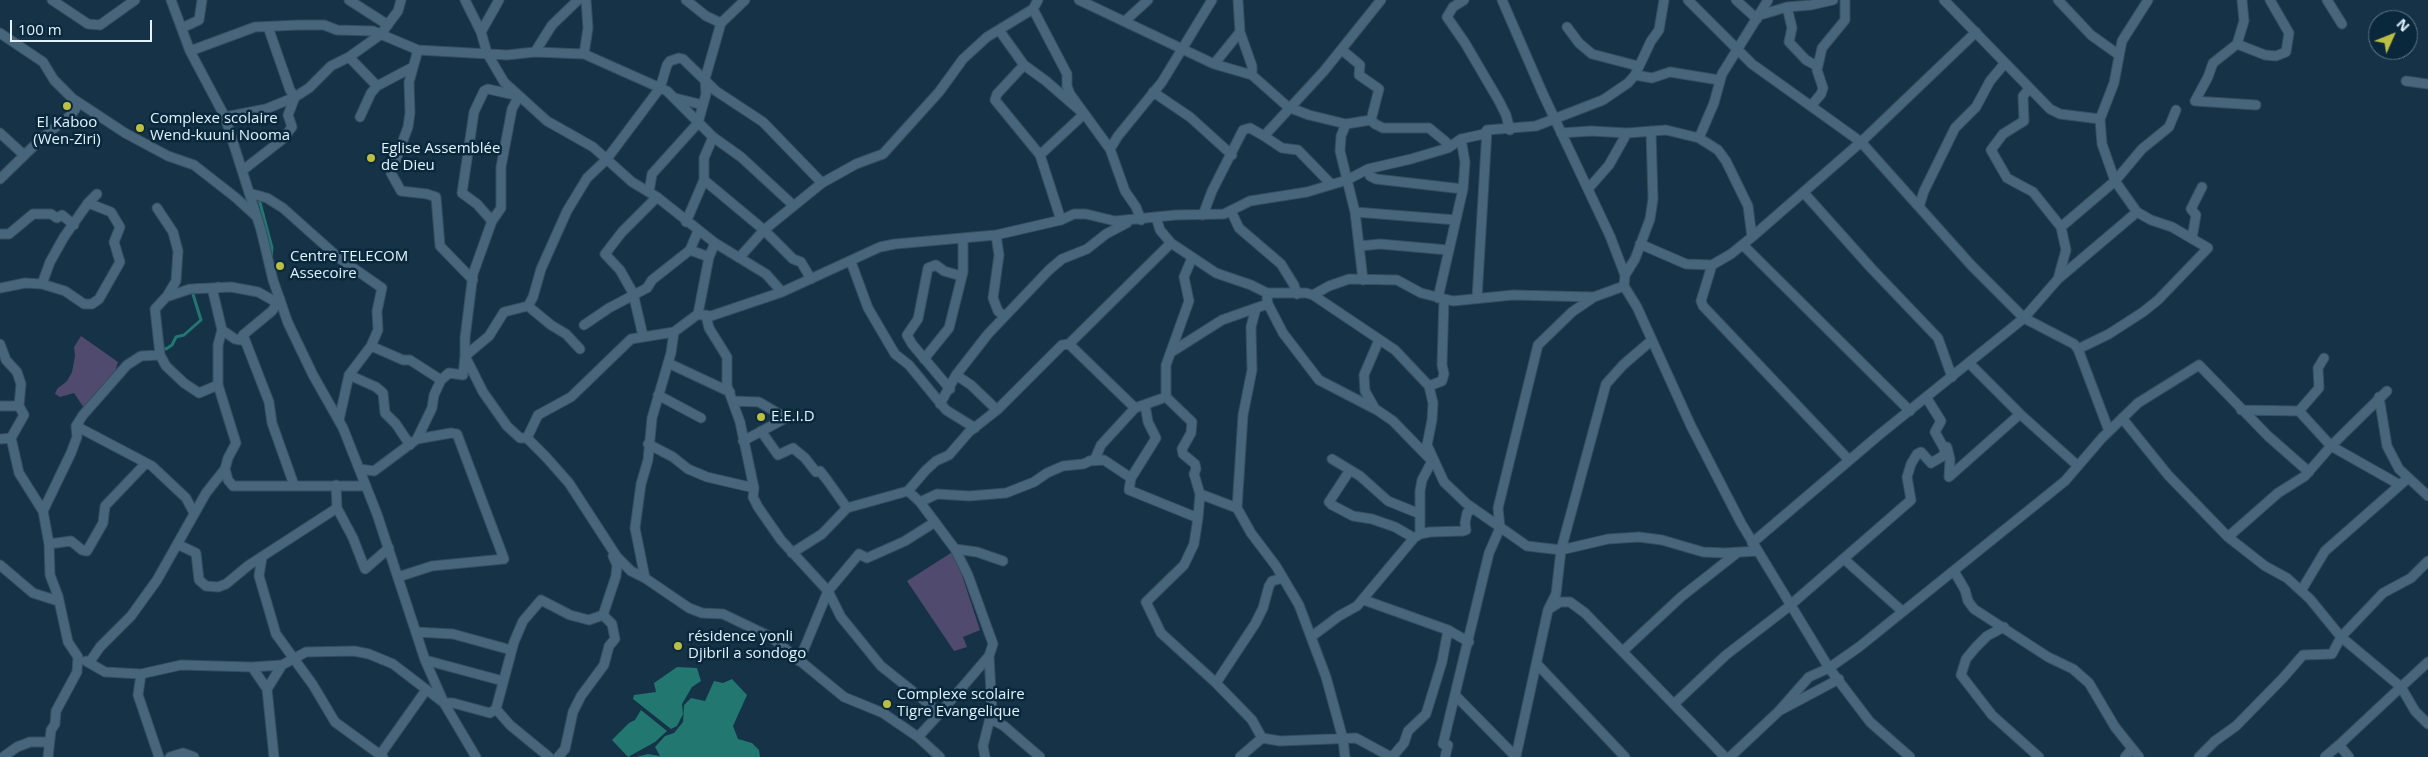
<!DOCTYPE html>
<html>
<head>
<meta charset="utf-8">
<style>
  body { margin:0 }
  #map { position:relative; width:2428px; height:757px; overflow:hidden; background:#153246; font-family:"Open Sans",sans-serif }
  canvas { display:block }
  .north { position:absolute; left:2368px; top:10px; width:50px; height:50px; box-sizing:border-box; background:#0a283b; border:1px solid #607989; border-radius:50%; rotate:46deg; font-size:14px; font-weight:700; line-height:20px; text-align:center; color:#e1f2fe }
  .north::after { content:''; display:block; margin:auto; width:18px; height:22px; background:#bdbf43; clip-path:polygon(50% 0,100% 100%,50% 72%,0 100%) }
  .scale { position:absolute; left:10px; top:20px; width:142px; height:22px; box-sizing:border-box; border:2px solid #e1f2fe; border-top:0; padding-left:6px; font-size:15px; line-height:18px; white-space:nowrap; color:#e1f2fe; -webkit-text-stroke:4px #0a283b; paint-order:stroke }
</style>
</head>
<body>
<div id="map">
<canvas width="2428" height="757"></canvas>
<div class="north">N</div>
<div class="scale">100 m</div>
</div>
<script>
const context = document.querySelector('canvas').getContext('2d');
context.lineJoin = 'round';
function paint(path, color) { context.fillStyle = color; context.fill(path, 'evenodd'); }
const shape = rows => new Path2D(rows.map(r => 'M' + r).join(''));
function strokePath(path, color, width, dash) { context.strokeStyle = color; context.lineWidth = width; context.lineCap = dash ? 'butt' : 'round'; context.setLineDash(dash || []); context.stroke(path); }
function label(font, color, halo, rows, align = 'center') {
  context.font = font + ' "Open Sans",sans-serif'; context.lineWidth = 5; context.setLineDash([]); context.textBaseline = 'middle'; context.strokeStyle = halo; context.fillStyle = color; for (const [text, x, y, turn = 0] of rows) {
    context.save(); context.translate(x, y); context.rotate((+turn || 0) * Math.PI / 180); context.textAlign = isNaN(turn) ? turn : align; if (halo) context.strokeText(text, 0, 0); context.fillText(text, 0, 0); context.restore();
  }
}
paint(shape([
  [81,336,118,362,114,375,84,408,74,393,60,397,55,394,57,389,67,381,72,372,75,356,74,347],
  [954,551,980,630,963,637,967,647,954,651,907,581]
]), '#504a6e');
paint(shape([
  [677,667,697,668,701,681,692,687,682,704,683,714,677,726,671,729,633,699,634,695,656,692,654,683],
  [732,679,747,695,733,726,738,739,752,743,759,750,760,757,636,757,648,754,660,756,655,747,665,736,674,733,683,722,684,705,691,698,705,701,714,681,723,683],
  [641,710,667,731,655,742,628,757,612,740,629,723,635,720]
]), '#227771');
strokePath(shape([
  [259,199,272,248,271,259],
  [162,347,166,349,172,345,176,337,184,335,201,320,192,291]
]), '#227771', 3);
const minor = shape([
  [52,0,88,24,100,25,135,0],
  [171,0,190,51,225,117,261,230,273,280,288,323,313,375,343,428,377,514,425,660,444,703,476,757],
  [349,0,388,25],
  [465,0,481,32,487,53,504,82,547,121,593,147,632,182,657,197,715,243],
  [686,0,706,16,721,23],
  [1079,0,1214,64,1252,75],
  [1238,0,1240,32,1252,66,1252,75,1288,107,1309,115,1346,124,1371,120,1375,124,1383,128,1429,128,1446,142,1448,148],
  [1464,0,1453,7,1447,17,1465,43,1499,101,1506,115,1510,130],
  [1502,0,1543,94,1610,236,1625,275,1624,286,1637,307,1691,426,1741,523,1829,668,1870,722,1910,757],
  [1688,0,1752,64,1861,142,1971,265,2024,318,2074,344,2078,349,2109,431],
  [1736,0,1757,19],
  [1944,0,2050,109,2060,114,2100,119],
  [2058,0,2091,35,2119,55],
  [2327,0,2342,24],
  [1787,7,1792,28,1789,42,1806,60,1817,66],
  [1033,9,1067,74,1067,86,1070,94,1110,149,1125,191,1136,207,1141,220],
  [1760,15,1787,7,1811,5,1833,0],
  [1125,21,1148,0],
  [1567,27,1579,43,1592,54,1638,66],
  [182,28,199,20,202,0],
  [999,30,1024,65,1046,81,1084,114,1040,155,1061,220],
  [481,32,499,0],
  [0,33,43,62,54,80,72,98,125,133,168,156,194,165,235,197,257,217],
  [2237,44,2244,21,2242,0],
  [418,50,409,82,410,113,408,127,391,173,401,191,427,194,436,197,440,246,473,280],
  [1342,50,1360,65,1359,75,1379,89,1371,120],
  [190,51,255,27,299,25,324,25,337,30,373,31,418,50,507,55,535,52,584,54,667,91,713,137,741,157,793,205],
  [535,52,552,25,578,0],
  [584,54,588,28,586,0],
  [349,57,377,86],
  [1214,64,1240,32],
  [1024,65,997,94,995,100,1040,155],
  [1635,75,1652,78,1670,72,1719,80],
  [2406,81,2428,84],
  [2029,89,2023,96,2024,121,2003,134,1991,150,2007,178,2033,192,2061,227,2066,250,2058,279],
  [1153,92,1190,117,1232,155],
  [675,98,703,105],
  [2256,105,2195,101,2208,77,2213,63,2237,44,2265,55,2276,56,2286,52,2289,33,2270,0],
  [1811,106,1821,94,1823,88,1817,70,1822,48,1845,20,1845,0],
  [225,117,266,109,295,97,309,88,331,66,349,57,380,35,398,11,401,0],
  [360,117,371,93,377,86,411,68],
  [1346,124,1341,136,1340,151,1355,212,1363,280],
  [0,133,24,155],
  [1561,133,1591,131,1627,133],
  [1264,136,1282,148,1298,150,1331,184],
  [1110,149,1118,136,1162,82,1212,0],
  [1368,169,1370,176,1376,179,1463,189],
  [243,170,283,139,292,127,288,115,295,97,290,90,268,27],
  [0,179,42,138,71,115,76,108,72,98],
  [704,180,764,230,739,258],
  [1588,189,1609,165,1627,133,1666,130,1699,138,1714,103,1722,74,1768,0],
  [649,192,652,174,698,123,706,94,705,79,721,23,745,0],
  [249,193,267,198,283,208,339,258,382,288,377,311,378,330,371,346,349,375,339,420],
  [1804,193,1872,269,1938,338,1952,377],
  [1919,207,1924,191,1955,128,1976,107,1990,81,2005,63],
  [157,208,173,232,178,251,176,281,167,296,155,309,160,355],
  [1231,211,1239,228,1281,264,1294,285,1297,294],
  [1355,212,1456,220],
  [1203,215,1212,191,1243,130,1250,128,1264,136,1324,71,1381,0],
  [1156,217,1160,230,1171,243,1216,273,1251,285,1267,293,1306,293,1313,295,1395,350,1429,386,1433,403,1432,420,1427,445,1444,482,1467,504,1527,546,1561,550,1556,594,1548,610,1516,756],
  [492,221,477,204,462,193,474,112,484,91,488,89,519,96,512,109,501,167,501,208,492,221,473,274,465,338,465,356,483,392,507,426,520,438,527,438,546,457,569,483,617,557,631,571,645,578],
  [686,222,704,180,704,158,713,137],
  [2061,227,2115,181,2142,149,2169,127,2176,110],
  [0,234,9,234,33,214,51,214,57,218,62,215,74,225],
  [996,235,999,255,993,298,998,311,1004,316],
  [1752,237,1861,142,1976,32],
  [2192,238,2196,215,2191,209,2202,187],
  [1640,244,1686,264,1712,265,1731,254,1752,237,1748,206,1726,161,1718,150,1699,138],
  [1743,245,1910,411],
  [1360,246,1380,244,1448,250],
  [690,250,709,257],
  [851,262,868,308,895,354,909,365,946,410,975,428],
  [1712,265,1701,301,1703,306,1849,460],
  [1625,275,1635,259,1650,219,1653,199,1651,131],
  [811,279,801,262,793,259,764,230,822,183,856,164,883,154,939,92,963,59,987,37,1033,9,1038,0],
  [42,284,65,291,84,304,92,304,99,299,120,262,114,242,120,227,111,212,88,203],
  [218,287,213,292,222,330],
  [0,288,25,283,42,284,50,262,64,237,88,203,97,194],
  [1313,295,1329,286,1349,279,1397,280,1421,293,1453,301,1513,295,1594,297,1624,286],
  [169,296,190,289,231,287,258,292,276,302],
  [1267,298,1268,304,1283,333,1319,380,1377,410,1393,421,1429,458],
  [1438,298,1463,189,1465,162,1461,139],
  [1477,298,1487,130],
  [280,299,272,311,243,335,269,402,272,423,294,485],
  [1268,304,1256,308,1251,327,1252,370,1243,415,1237,508,1251,533,1276,566,1299,605,1326,677,1343,739,1345,757],
  [528,306,551,325,566,334,580,349],
  [701,315,711,316,782,292],
  [706,315,709,328,727,357,727,386,740,422,754,488,753,497,758,507,781,540,828,591,841,617,881,666,940,713,918,737,940,757],
  [584,325,609,308,647,288,652,280,690,250,698,231],
  [243,335,241,340,235,339,222,330,218,345,218,385,236,443,228,458,225,469,228,480,233,486,365,486],
  [643,336,633,293,620,270,605,254,622,232,657,197],
  [0,344,6,360,17,372,21,384,19,406,24,415,11,438,19,473,43,511,49,544,50,575,58,596,68,642,78,657,77,672,56,711,55,724,51,730,48,757],
  [1069,344,1135,408],
  [371,346,403,360,410,360,441,380],
  [2078,349,2109,334,2143,312,2158,300,2208,248,2172,227,2151,220,2137,212,2115,181,2102,144,2100,119,2114,83,2122,41,2148,0],
  [1173,351,1222,320,1256,308],
  [924,359,949,328,963,272,963,238],
  [668,363,730,392],
  [1969,363,2020,414],
  [349,375,376,387,383,393,385,413,396,424,410,445],
  [956,375,971,385,997,410],
  [1429,386,1442,381,1444,374,1442,365,1444,299],
  [950,389,912,344,907,335,918,319,928,268,936,265,944,271,961,276],
  [658,395,701,418],
  [1166,397,1192,422,1191,433,1182,449,1183,454,1195,464,1196,469,1194,474,1200,494,1198,518],
  [2379,397,2387,446,2399,469,2428,496],
  [733,401,759,402,786,418,743,441],
  [940,404,956,375,988,334,1049,270,1062,259,1087,249,1106,234,1127,223],
  [0,406,19,406],
  [1374,407,1365,391,1364,375,1379,340],
  [2241,410,2299,411,2319,388,2318,368,2324,358],
  [2299,411,2331,446,2400,485],
  [2122,418,2168,475,2228,537,2265,566,2287,578,2310,599,2341,637,2332,654,2303,655,2283,678,2236,726,2215,741,2199,757],
  [76,426,83,415,127,365,141,356,160,355,166,366,184,383,199,393,218,385],
  [761,431,778,455,793,448,805,458,816,472,820,471,827,480,847,508],
  [527,438,538,415,571,397,631,339,674,332],
  [0,439,11,438],
  [417,439,432,408,434,395,441,380,449,373,463,375,465,356,489,336,504,312,528,306,533,297,541,269,567,211,587,178,606,160,660,88,667,65,670,61,679,58,683,59,716,91,763,122,822,183],
  [648,444,673,457,688,469,707,477,754,488],
  [1947,447,1950,459,1949,477,2020,414,2078,466],
  [1332,459,1360,476,1388,501,1420,514],
  [1089,461,1104,460,1131,478,1129,490,1198,518,1194,544,1184,565,1146,602,1161,633,1216,683,1252,720,1262,738,1280,741,1356,738,1391,757],
  [360,469,374,471,417,439,451,433,457,434,504,559,432,566,398,577],
  [1350,470,1329,502,1332,505,1353,516,1372,519,1395,527,1414,538],
  [1131,478,1156,438,1148,422,1145,405],
  [336,485,337,508,353,538,365,569,389,548],
  [908,491,920,502,955,549,968,575,993,644,989,656,992,710,983,746,985,757],
  [1200,494,1237,508],
  [920,502,937,494,969,496,1006,493,1034,482,1047,473,1063,466,1083,464,1095,459,1101,445,1135,408,1166,397,1166,365,1189,301,1184,277,1192,258],
  [43,511,71,453,77,437,76,426,152,466,186,498,194,513],
  [1420,534,1420,491,1422,480,1432,461],
  [2228,537,2278,493,2305,476,2331,446,2387,391],
  [1752,543,1879,435,2024,318,2058,279,2137,212],
  [49,544,71,541,82,550,87,551,103,523,105,506,146,463],
  [179,545,196,553,199,580,206,586,218,587,226,584,249,565,337,508],
  [955,549,977,552,1003,561],
  [1561,550,1606,384,1623,365,1652,340],
  [1561,550,1608,539,1639,537,1662,540,1703,552,1724,553,1758,551],
  [792,553,822,534,847,508,908,491,926,470,936,461,949,455,969,432,997,410,1062,345,1069,344,1171,243],
  [262,557,259,576,276,634,313,685,335,722,383,757],
  [1844,559,1902,611],
  [0,565,33,593,58,601],
  [1954,571,1965,590,1968,601,1974,609,2048,657,2073,669,2089,683,2115,727,2139,757],
  [2301,591,2325,551,2408,478],
  [1364,600,1448,630,1442,662,1426,714,1408,731,1404,743,1392,757],
  [1549,609,1560,602,1570,602,1585,613,1725,757],
  [2004,627,1987,636,1976,647,1966,659,1961,675,1992,715,2039,757],
  [1448,630,1469,642],
  [416,632,453,634,511,650],
  [1311,637,1339,616,1357,606,1414,538,1420,534,1430,532,1463,531,1466,530,1465,523,1467,513,1473,508],
  [1623,651,1681,597,1737,553],
  [425,660,503,681],
  [86,661,105,672,141,674,181,665,252,667,267,689],
  [799,661,828,591,859,554,867,558,905,541,935,522],
  [2428,662,2401,687,2415,711,2428,724],
  [89,663,100,647,131,616,157,580,206,493,225,469],
  [1537,664,1625,757],
  [252,667,282,665,306,652,354,651,369,654,393,664,444,703,453,703,490,713,496,709],
  [141,674,138,695,159,757],
  [1216,683,1255,624,1263,608,1269,586,1272,581,1283,578],
  [1456,696,1516,757],
  [1674,704,1726,655,1787,608,1911,500,1907,477,1911,464,1917,454,1921,452,1931,463,1943,456,1945,450,1935,432,1941,421,1926,397],
  [1779,711,1809,677,1829,668,1859,647,2065,481,2102,438,2138,403,2199,365,2268,436,2309,472],
  [940,713,989,656],
  [991,719,1004,726,1040,757],
  [918,737,883,713,844,697,771,637,723,614,702,613,689,608,645,578,635,528,641,484,648,460,652,418,671,353,674,332,698,314,709,257,715,243,766,274,782,292,880,247,895,244,996,235,1061,220,1074,214,1086,214,1115,221,1176,215,1224,214,1250,201,1307,192,1347,180,1368,169,1411,159,1448,148,1461,139,1484,134,1487,130,1536,126,1603,100,1628,83,1635,75,1651,41,1659,30,1664,0],
  [380,755,426,690],
  [3,757,17,747,30,742,49,742],
  [170,757,183,753,194,757],
  [274,757,267,689,282,665],
  [549,757,510,725,496,709,514,642,523,621,541,600,570,615,589,620,603,615],
  [558,757,565,749,573,712,581,696,604,665,609,646,615,639,612,624,603,615,616,576,617,565,613,556],
  [1240,757,1262,738],
  [1445,757,1448,745,1443,744,1489,553,1500,528,1498,508,1538,345,1572,312,1594,297],
  [1730,757,1779,711,1839,679],
  [2125,757,2132,749],
  [2325,757,2339,745],
  [2349,757,2339,745,2401,687,2341,637,2383,593,2411,578,2428,561]
]);
strokePath(minor, '#364e5e', 11);
strokePath(minor, '#47667c', 9);
for (const [x, y, r, color] of [
  [67,106,5,"#bdbf43"],
  [140,128,5,"#bdbf43"],
  [371,158,5,"#bdbf43"],
  [280,266,5,"#bdbf43"],
  [761,417,5,"#bdbf43"],
  [678,646,5,"#bdbf43"],
  [887,704,5,"#bdbf43"]
]) { const dot = new Path2D(); dot.arc(x, y, r, 0, 2 * Math.PI); context.fillStyle = color; context.fill(dot); strokePath(dot, '#0a283b', 2); }
label('15px', '#e1f2fe', '#0a283b', [
  ["Complexe scolaire",150,119],
  ["Wend-kuuni Nooma",150,136],
  ["El Kaboo",67,123,"center"],
  ["(Wen-Ziri)",67,140,"center"],
  ["Eglise Assemblée",381,149],
  ["de Dieu",381,166],
  ["Centre TELECOM",290,257],
  ["Assecoire",290,274],
  ["E.E.I.D",771,417],
  ["résidence yonli",688,637],
  ["Djibril a sondogo",688,654],
  ["Complexe scolaire",897,695],
  ["Tigre Evangelique",897,712]
], 'left');
</script>
</body>
</html>
